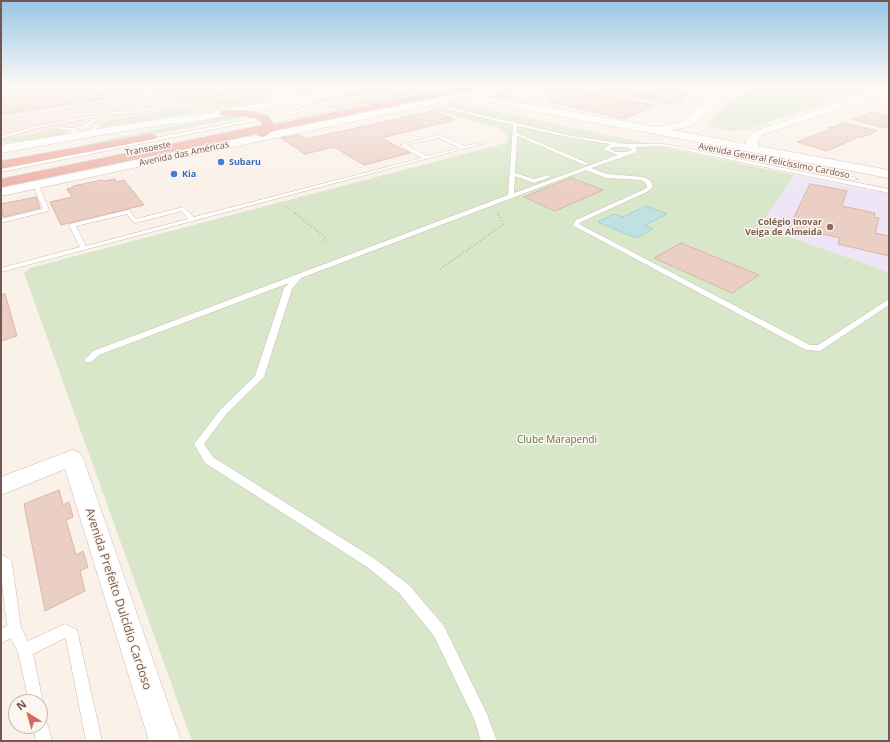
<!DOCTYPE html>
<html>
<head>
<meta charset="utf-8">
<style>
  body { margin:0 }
  #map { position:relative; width:890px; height:742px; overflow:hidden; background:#faf1e9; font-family:"Open Sans",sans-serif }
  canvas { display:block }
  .frame { position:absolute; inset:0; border:2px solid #725850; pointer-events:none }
  .north { position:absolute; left:8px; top:694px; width:40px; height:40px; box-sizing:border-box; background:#fdf6ef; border:1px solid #c5b7af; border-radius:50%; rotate:323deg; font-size:11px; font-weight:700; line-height:16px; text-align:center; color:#725850 }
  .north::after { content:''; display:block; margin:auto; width:14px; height:18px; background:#d5695d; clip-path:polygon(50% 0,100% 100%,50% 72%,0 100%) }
</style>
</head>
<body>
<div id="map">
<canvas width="890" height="742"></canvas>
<div class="frame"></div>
<div class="north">N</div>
</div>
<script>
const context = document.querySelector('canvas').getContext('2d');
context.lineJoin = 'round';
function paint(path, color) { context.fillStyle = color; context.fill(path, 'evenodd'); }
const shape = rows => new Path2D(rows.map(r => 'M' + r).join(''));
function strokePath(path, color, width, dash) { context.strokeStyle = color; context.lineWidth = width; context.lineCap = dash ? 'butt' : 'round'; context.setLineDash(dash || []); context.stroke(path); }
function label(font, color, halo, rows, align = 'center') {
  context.font = font + ' "Open Sans",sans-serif'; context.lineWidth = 3; context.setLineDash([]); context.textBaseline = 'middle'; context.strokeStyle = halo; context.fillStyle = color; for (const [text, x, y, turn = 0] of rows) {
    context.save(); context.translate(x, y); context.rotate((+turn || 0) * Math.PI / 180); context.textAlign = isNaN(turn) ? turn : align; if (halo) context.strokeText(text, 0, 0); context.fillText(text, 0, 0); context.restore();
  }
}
paint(shape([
  [1,86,263,86,266,88,265,90,269,92,97,124,1,139]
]), '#f9e3de');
paint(shape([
  [794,175,889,194,889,272,781,234,762,220]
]), '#eee6f7');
paint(shape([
  [285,86,318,86,329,88,326,90,297,92],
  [771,86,876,86,749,129,733,131,724,130,708,125,708,122,731,99,746,92],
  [391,87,398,87,315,104,309,100,374,88],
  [529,87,530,88,526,90,510,92,513,99,496,99,489,97,492,94],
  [418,89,430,92,337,110,323,108],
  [262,93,269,93,272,95,269,98,258,103,104,127,98,127,103,122],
  [450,103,459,103,794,175,763,221,781,234,889,272,889,741,192,741,24,273,30,268,506,143,509,137,498,128,431,109],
  [238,115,246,117,62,151,113,138,224,116],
  [63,129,70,132,62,135,38,139,1,143,1,139]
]), '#d8e6c9');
const water = shape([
  [646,206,667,214,645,225,653,229,636,238,598,222,614,214,623,217,646,206]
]);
paint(water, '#c0e1e2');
strokePath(water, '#a7d1d2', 1);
const building = shape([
  [19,86,98,86,105,98,80,102,77,99,72,103,1,114,1,89,19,86],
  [155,86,226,86,227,94,178,102,155,86],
  [548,86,568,86,654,106,624,119,551,102,545,90,548,86],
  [585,86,628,86,646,93,659,90,659,86,676,86,689,94,677,105,585,86],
  [433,111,455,120,381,138,410,153,364,165,334,147,305,154,281,138,299,135,306,139,433,111],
  [873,112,889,117,889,126,885,128,852,119,873,112],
  [844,123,877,131,863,137,858,137,827,151,797,142,831,129,829,128,844,123],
  [571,178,603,190,555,211,524,197,571,178],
  [115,179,117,182,124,180,144,205,61,225,50,202,72,197,67,189,74,187,73,186,102,180,104,181,115,179],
  [810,184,847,191,842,206,875,213,874,217,879,218,875,233,889,236,889,256,838,244,840,238,789,227,810,184],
  [36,197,40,208,3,217,1,204,36,197],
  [681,243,759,275,732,293,654,258,681,243],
  [1,294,5,294,17,336,1,341,1,294],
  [59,490,63,505,69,502,73,517,66,520,76,555,83,551,88,567,80,571,85,591,45,611,24,504,59,490]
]);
paint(building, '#eccfc4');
strokePath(building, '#ddb4a6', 1);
const lane = shape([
  [146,86,150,86,150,90,162,102,161,108,135,113,111,114,33,129,1,139,1,136,32,127,111,112,135,111,158,106,159,103,153,97,139,96,1,119,1,117,139,94,150,95,146,90,146,86],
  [420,86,423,87,1,172,1,168,420,86],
  [453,86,461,86,263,127,261,126,453,86],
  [544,86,547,87,537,93,540,101,493,101,491,100,493,99,520,99,519,92,544,86],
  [534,91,533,93,536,99,524,99,522,94,534,91],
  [569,86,577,86,682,108,687,107,695,97,687,90,677,86,689,88,699,97,690,109,682,110,569,86],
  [427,102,572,136,626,144,664,144,889,189,889,193,664,146,636,147,637,152,591,168,607,174,644,177,651,181,653,187,647,192,581,222,579,224,810,345,818,345,889,299,889,305,820,351,806,350,574,226,573,225,576,220,643,190,647,187,646,183,641,180,606,178,586,170,301,278,292,289,264,377,227,413,204,444,213,457,375,559,409,585,444,626,487,714,497,741,481,741,475,721,434,636,399,593,367,567,205,463,194,444,221,409,255,376,284,288,289,283,99,355,91,362,85,362,84,360,93,351,508,195,513,125,427,104,427,102],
  [517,126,572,138,610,144,605,148,605,150,618,155,514,193,515,176,534,183,551,177,548,175,534,179,515,173,517,136,585,165,590,164,517,133,517,126],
  [613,147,627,147,632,150,625,152,616,152,610,149,613,147],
  [675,112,694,119,694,120,690,121,673,114,675,112],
  [817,112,889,130,889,132,815,114,817,112],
  [94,119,98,120,88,126,102,131,102,133,82,126,94,119],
  [58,127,75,128,77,133,73,138,69,138,69,137,73,133,71,130,56,129,58,127],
  [439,135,465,146,487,141,489,142,1,272,1,268,80,247,69,225,70,224,128,210,130,211,136,219,183,207,194,217,422,158,400,145,439,135],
  [438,138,460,148,427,156,406,145,438,138],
  [182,211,188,219,86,246,76,226,127,214,133,222,135,223,182,211],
  [836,172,840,172,858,179,853,180,836,174,836,172],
  [36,183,39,185,49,210,48,211,1,223,1,219,43,209,33,185,36,183],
  [1,555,10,559,12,563,21,628,28,641,65,624,77,630,102,741,86,741,66,639,65,638,33,654,43,702,40,708,40,702,29,702,18,652,11,638,1,643,1,629,7,626,1,574,1,555],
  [40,713,45,716,52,741,36,741,33,726,40,726,40,713]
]);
const street = shape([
  [72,450,79,452,83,458,181,741,149,741,65,469,1,495,1,477,72,450]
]);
const secondary = shape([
  [269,86,281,86,299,96,357,86,378,86,373,89,307,101,308,103,307,105,303,106,296,103,203,120,141,128,1,153,1,145,141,122,203,114,288,98,269,86],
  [399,86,430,86,464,92,494,86,513,86,511,88,479,95,656,127,681,122,688,118,706,101,700,93,686,86,699,86,706,89,712,95,725,89,735,86,751,86,749,88,731,93,719,99,696,122,688,127,672,130,746,144,746,139,754,131,889,86,889,92,762,135,758,140,758,146,889,170,889,178,464,98,1,196,1,188,449,95,420,90,404,89,399,86]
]);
const highway = shape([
  [460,86,479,86,474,89,272,131,266,136,262,137,258,136,256,134,1,187,1,179,263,125,260,120,246,116,221,115,220,113,221,111,225,110,246,110,268,116,274,124,460,86],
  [151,134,155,135,157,137,155,139,1,169,1,161,151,134]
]);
strokePath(lane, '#cbb9b0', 1);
strokePath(street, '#cbb9b0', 1);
strokePath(secondary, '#cfbab1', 1);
strokePath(highway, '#d5cdca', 1);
strokePath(shape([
  [635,88,670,89]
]), '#d1b2a7', 1, [0.5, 1.5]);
strokePath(shape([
  [285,205,296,214],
  [497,211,498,214]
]), '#d1b2a7', 1.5, [0.5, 2]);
strokePath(shape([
  [295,213,326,238,322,243],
  [440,269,503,225,498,213]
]), '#d1b2a7', 2, [1, 2.5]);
paint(lane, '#fff');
paint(street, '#fff');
paint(secondary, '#fff');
paint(highway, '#edb1a8');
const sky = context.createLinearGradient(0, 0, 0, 190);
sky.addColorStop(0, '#98c6e6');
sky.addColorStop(0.45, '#fdf9f5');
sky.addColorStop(1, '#fdf9f500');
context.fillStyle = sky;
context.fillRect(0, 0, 890, 190);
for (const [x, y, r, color] of [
  [221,162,4,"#3f7fe0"],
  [174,174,4,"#3f7fe0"],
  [830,227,4,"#8d6e63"]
]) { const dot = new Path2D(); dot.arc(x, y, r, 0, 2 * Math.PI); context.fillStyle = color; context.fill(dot); strokePath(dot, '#fdf6ef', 1.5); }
label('9px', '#725850', '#fdf6ef', [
  ["Transoeste",148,149,-11],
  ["Avenida das Américas",184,154,-12],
  ["Avenida General Felicíssimo Cardoso",774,161,11]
]);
label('bold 9px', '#366cbe', '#fdf6ef', [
  ["Subaru",229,162],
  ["Kia",182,174]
], 'left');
label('bold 9px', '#785e54', '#fdf6ef', [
  ["Colégio Inovar",822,222],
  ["Veiga de Almeida",822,232]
], 'right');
label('10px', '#5c7649', '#fdf6ef', [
  ["Clube Marapendi",557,440]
]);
label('12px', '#725850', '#fdf6ef', [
  ["Avenida Prefeito Dulcídio Cardoso",118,599,72]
]);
</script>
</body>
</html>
